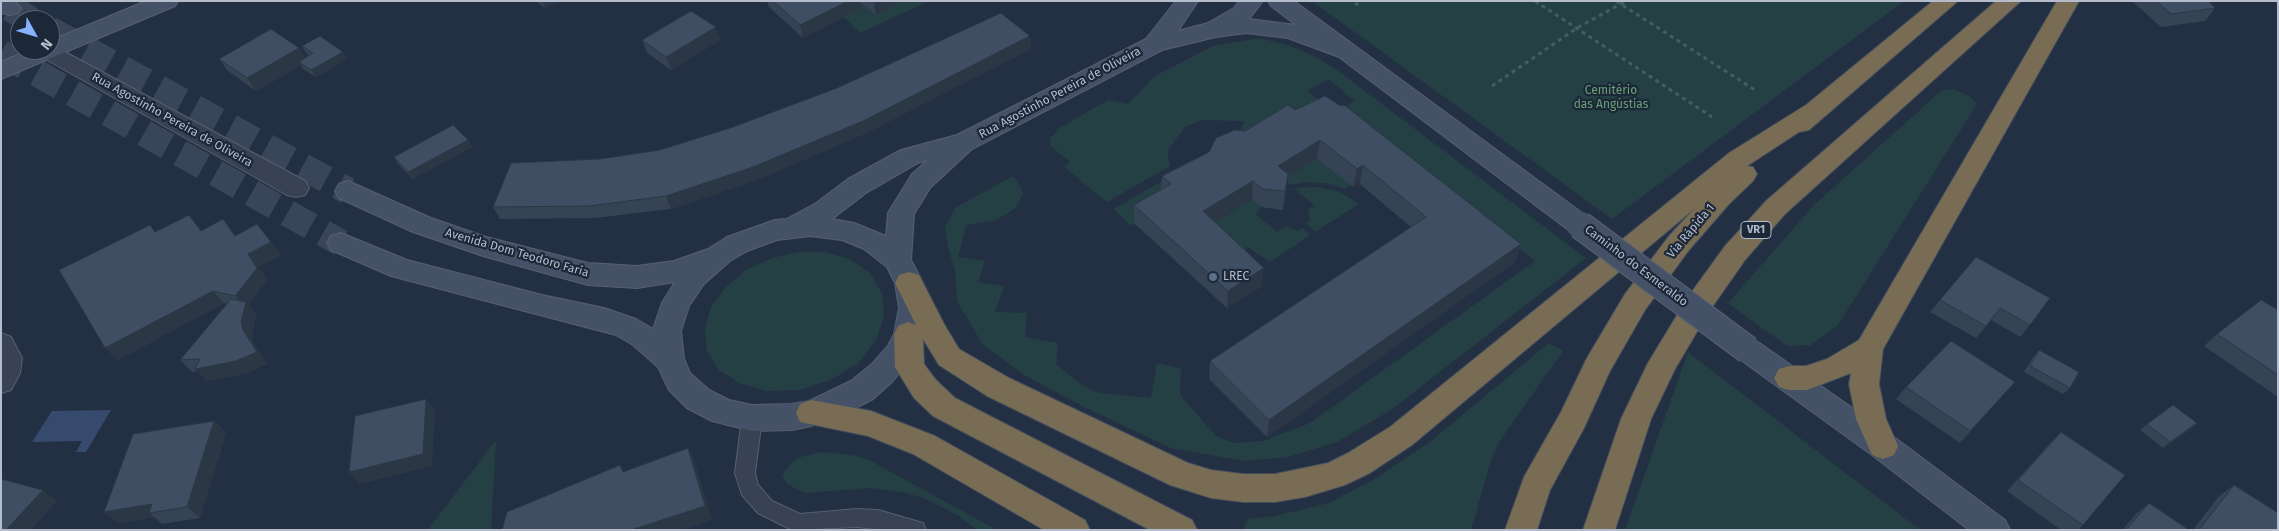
<!DOCTYPE html>
<html>
<head>
<meta charset="utf-8">
<style>
  body { margin:0 }
  #map { position:relative; width:2279px; height:531px; overflow:hidden; background:#233043; font-family:"Fira Sans",sans-serif }
  canvas { display:block }
  .frame { position:absolute; inset:0; border:2px solid #b5bdcd; pointer-events:none }
  .north { position:absolute; left:10px; top:10px; width:50px; height:50px; box-sizing:border-box; background:#1c2738; border:1px solid #596374; border-radius:50%; rotate:129deg; font-size:14px; font-weight:700; line-height:20px; text-align:center; color:#b5bdcd }
  .north::after { content:''; display:block; margin:auto; width:18px; height:22px; background:#87b2ff; clip-path:polygon(50% 0,100% 100%,50% 72%,0 100%) }
</style>
</head>
<body>
<div id="map">
<canvas width="2279" height="531"></canvas>
<div class="frame"></div>
<div class="north">N</div>
</div>
<script>
const context = document.querySelector('canvas').getContext('2d');
context.lineJoin = 'round';
function paint(path, color) { context.fillStyle = color; context.fill(path, 'evenodd'); }
const shape = rows => new Path2D(rows.map(r => 'M' + r).join(''));
function strokePath(path, color, width, dash) { context.strokeStyle = color; context.lineWidth = width; context.lineCap = dash ? 'butt' : 'round'; context.setLineDash(dash || []); context.stroke(path); }
function label(font, color, halo, rows, align = 'center') {
  context.font = font + ' "Fira Sans",sans-serif'; context.lineWidth = 4.5; context.setLineDash([]); context.textBaseline = 'middle'; context.strokeStyle = halo; context.fillStyle = color; for (const [text, x, y, turn = 0] of rows) {
    context.save(); context.translate(x, y); context.rotate((+turn || 0) * Math.PI / 180); context.textAlign = isNaN(turn) ? turn : align; if (halo) context.strokeText(text, 0, 0); context.fillText(text, 0, 0); context.restore();
  }
}
paint(shape([
  [827,1,929,1,860,33],
  [1312,1,1904,1,1612,219],
  [1259,38,1291,46,1316,57,1334,68,1586,258,1391,410,1337,442,1288,457,1244,461,1171,448,1084,407,1026,376,983,345,957,301,955,271,948,247,945,228,955,208,1013,176,1019,183,1023,193,1016,208,996,220,966,225,958,257,985,261,978,282,1004,286,995,312,1027,313,1025,337,1058,343,1056,364,1083,386,1099,393,1151,398,1157,363,1181,368,1180,395,1216,436,1234,443,1263,441,1310,423,1535,261,1340,110,1355,101,1328,79,1307,91,1320,101,1230,148,1245,121,1202,120,1185,127,1167,151,1170,166,1107,202,1064,167,1070,162,1051,146,1050,139,1060,128,1108,100,1128,104,1155,76,1213,46],
  [1953,89,1969,96,1977,104,1838,325,1811,345,1787,346,1728,303,1814,205,1941,91],
  [1317,159,1351,185,1345,189,1325,183,1305,182,1291,185,1284,179],
  [1171,176,1179,184,1131,226,1114,209],
  [1317,187,1340,192,1359,204,1315,232,1307,224,1310,220,1308,213,1310,211,1308,209,1316,207,1294,188],
  [1252,199,1261,207,1256,215,1277,232,1286,226,1298,231,1303,228,1310,235,1270,262,1248,247,1242,257,1209,226],
  [799,252,825,252,849,259,870,273,882,293,884,316,876,340,858,363,831,380,800,390,767,391,739,383,719,370,707,351,705,329,711,307,726,287,746,270,772,258],
  [1549,343,1563,351,1499,442,1491,460,1471,530,1243,530,1248,519,1275,516,1329,503,1373,480,1431,441],
  [1688,352,1920,530,1625,530],
  [496,440,491,530,428,530],
  [821,452,853,455,869,460,997,530,977,530,959,516,924,498,902,492,870,488,805,493,787,484,782,475,791,463,797,458]
]), '#254044');
paint(shape([
  [111,410,86,452,76,452,82,441,32,442,52,411]
]), '#354a6c');
strokePath(shape([
  [10,8,31,20],
  [50,30,348,191],
  [1,53,341,243]
]), '#394558', 27, [27, 14]);
const lane = shape([
  [752,410,759,412,762,418,755,473,758,485,772,501,800,514,857,509,878,510,923,523,926,530,884,530,857,527,792,530,758,513,742,495,735,473,742,418,745,412,752,410]
]);
const street = shape([
  [50,44,305,181,309,188,305,195,296,197,287,195,40,56,37,50,50,50,50,44],
  [1,333,11,337,22,358,20,373,11,390,1,393,1,333]
]);
const secondary = shape([
  [1,1,14,1,21,8,18,13,10,15,2,13,1,1],
  [146,1,178,1,175,6,1,79,1,62,29,50,50,50,50,41,146,1],
  [1176,1,1198,1,1178,31,1208,23,1234,8,1239,1,1263,1,1249,19,1296,25,1271,6,1268,1,1294,1,1589,218,1593,225,1589,232,1580,235,1571,232,1339,57,1288,38,1246,33,1216,37,1162,50,972,149,930,188,914,214,911,260,923,283,927,308,922,334,908,362,892,382,873,399,848,412,811,426,792,430,752,431,712,421,687,408,669,390,658,367,633,345,616,335,391,276,331,250,327,243,331,236,341,233,407,260,542,295,604,308,636,319,653,329,662,303,675,282,637,288,588,285,483,256,413,232,339,198,335,191,339,184,348,181,431,218,486,237,588,263,637,266,674,261,708,249,727,237,775,220,787,219,815,204,848,179,901,150,957,135,1146,39,1176,1],
  [928,160,912,174,888,213,886,236,854,223,832,219,866,193,918,163,928,160],
  [810,236,842,240,864,249,887,267,895,283,899,308,894,334,888,346,872,364,851,381,809,401,792,404,752,405,729,400,709,390,690,373,684,359,681,331,689,306,704,284,730,261,747,251,777,240,810,236],
  [1748,338,1758,342,1894,437,2005,520,2010,530,1969,530,1872,455,1738,358,1733,350,1738,342,1748,338]
]);
const highway = shape([
  [1933,1,1958,1,1809,130,1799,132,1747,166,1753,167,1757,174,1753,181,1729,204,1689,250,1645,310,1610,371,1584,428,1550,490,1537,530,1505,530,1524,477,1561,412,1587,358,1625,294,1669,236,1694,209,1412,445,1370,473,1345,485,1305,497,1275,502,1243,502,1211,498,1170,485,987,396,939,365,923,339,924,364,936,380,955,398,1192,520,1197,530,1150,530,933,416,914,398,895,367,894,334,898,326,908,322,916,325,895,283,899,275,909,272,919,275,944,324,959,349,1009,378,1188,463,1211,470,1243,474,1275,474,1328,463,1348,453,1390,427,1729,153,1806,105,1933,1],
  [1996,1,2021,1,1785,214,1745,260,1708,313,1675,369,1651,419,1615,530,1583,530,1621,419,1648,363,1688,297,1725,246,1767,200,1996,1],
  [2057,1,2079,1,1883,349,1879,384,1886,419,1898,446,1894,455,1883,459,1872,455,1856,419,1849,384,1851,373,1807,390,1789,390,1779,387,1774,378,1779,369,1789,366,1806,366,1827,359,1859,340,2057,1],
  [811,400,871,411,935,436,1085,520,1090,530,1044,530,913,454,868,436,800,422,796,413,800,404,811,400]
]);
strokePath(lane, '#566070', 2);
strokePath(street, '#566070', 2);
strokePath(secondary, '#566070', 2);
strokePath(highway, '#424d5d', 2);
strokePath(shape([
  [1535,1,1712,117],
  [1616,1,1755,90],
  [1355,5,1362,1],
  [1492,86,1577,28,1626,1]
]), '#435d61', 3, [4, 4]);
paint(lane, '#384253');
paint(street, '#384253');
paint(secondary, '#455166');
paint(highway, '#796c54');
const secondaryBridge = shape([
  [1580,225,1748,350]
]);
strokePath(secondaryBridge, '#566070', 29, []);
strokePath(secondaryBridge, '#455166', 27);
paint(shape([
  [536,1,558,1,545,8],
  [767,1,903,1,876,15,861,3,862,8,803,38,769,7],
  [2132,1,2208,1,2215,8,2205,21,2161,27],
  [1030,36,1031,49,866,133,757,180,671,209,595,218,500,219,493,207,600,159,660,150],
  [642,40,720,40,671,70,647,53],
  [302,46,343,52,347,59,316,77,303,69,301,65,256,91,228,71,219,59,306,58,309,55,306,53],
  [1295,110,1515,262,1267,437,1209,379,1210,361,1411,227,1360,184,1353,187,1317,159,1288,177,1283,210,1261,207,1252,199,1214,222,1262,286,1227,308,1134,223,1134,205,1161,190,1162,176,1209,152,1245,131],
  [468,140,472,147,413,179,398,164,394,157],
  [202,230,236,235,281,255,258,267,267,280,248,305,256,314,252,334,253,342,267,364,247,373,207,381,198,371,192,372,180,360,227,304,224,303,118,360,105,348,156,232],
  [1976,257,2030,325,2020,337,1991,320,1976,338,1930,312],
  [2278,310,2278,397,2204,346,2217,334],
  [2039,350,2070,388,2063,394,2024,372,2033,357],
  [2015,382,1960,443,1896,399,1906,387],
  [214,421,226,433,200,518,162,524,154,517,118,523,104,512],
  [2197,423,2190,430,2163,448,2140,430,2147,424],
  [2061,432,2083,525,2078,530,2061,530,2007,491,2049,444],
  [2234,485,2277,530,2193,530,2219,496],
  [2149,503,2189,530,2122,530,2136,514]
]), '#364355');
paint(shape([
  [542,1,558,1,545,8],
  [848,1,860,1,862,8,803,38,800,25],
  [877,1,903,1,876,15,874,3],
  [716,27,720,40,671,70,666,57],
  [1030,36,1031,49,866,133,757,180,671,209,666,196],
  [299,48,308,61,299,62,301,65,256,91,247,78],
  [343,52,347,59,316,77,311,70],
  [468,140,472,147,413,179,408,172],
  [1320,140,1317,159,1288,177,1283,210,1285,191,1278,166],
  [1363,165,1360,184,1353,187,1357,169],
  [1253,181,1252,199,1202,230,1203,211],
  [257,224,281,255,258,267,267,280,248,305,256,314,252,334,253,342,267,364,247,373,207,381,195,369,243,330,241,322,245,307,235,296],
  [1521,244,1515,262,1267,437,1269,420],
  [1264,268,1262,286,1227,308,1228,291],
  [213,291,224,303,118,360,105,348],
  [426,399,435,411,432,466,360,484,349,472],
  [214,421,226,433,200,518,187,507],
  [2197,423,2190,430,2163,448,2170,442],
  [688,448,695,462,712,520,682,530,631,530],
  [43,490,57,501,31,530,6,530],
  [152,504,149,513,154,517,118,523,104,512]
]), '#2c3745');
const building = shape([
  [773,1,848,1,800,25,773,1],
  [2156,1,2208,1,2215,8,2171,14,2156,1],
  [691,11,716,27,666,57,642,40,691,11],
  [1001,13,1030,36,863,121,753,167,666,196,589,206,493,207,511,163,600,159,660,150,733,127,837,88,1001,13],
  [271,29,299,48,247,78,219,59,271,29],
  [320,36,343,52,311,70,299,62,313,53,302,46,320,36],
  [1325,96,1341,106,1344,105,1521,244,1269,420,1210,361,1426,217,1363,165,1357,169,1320,140,1278,166,1288,174,1285,191,1263,189,1253,181,1203,211,1264,268,1228,291,1134,205,1171,184,1162,176,1209,152,1216,138,1235,130,1245,131,1288,105,1295,110,1325,96],
  [453,125,468,140,408,172,394,157,453,125],
  [189,215,201,231,223,219,235,236,257,224,271,242,248,254,257,268,235,296,213,291,105,348,59,270,150,225,155,232,189,215],
  [1976,257,2050,298,2030,325,2000,308,1986,326,1940,300,1976,257],
  [231,299,246,302,241,322,243,330,257,352,236,361,195,369,200,359,180,360,231,299],
  [2261,300,2278,310,2278,375,2217,334,2261,300],
  [1951,341,2015,382,1970,431,1906,387,1951,341],
  [2039,350,2079,372,2070,388,2030,366,2039,350],
  [426,399,423,454,349,472,355,416,426,399],
  [2173,405,2197,423,2170,442,2147,424,2173,405],
  [214,421,187,507,149,513,152,504,104,512,133,434,214,421],
  [2061,432,2125,475,2083,525,2018,480,2061,432],
  [688,448,705,506,631,530,502,530,507,512,620,465,623,472,688,448],
  [1,479,43,490,6,530,1,530,1,479],
  [2234,485,2278,513,2278,528,2277,530,2199,530,2234,485],
  [2149,503,2189,530,2126,530,2149,503]
]);
paint(building, '#3f4e63');
strokePath(building, '#2c3745', 1);
for (const [x, y, r, color] of [
  [1213,277,5,"#5c6f8a"]
]) { const dot = new Path2D(); dot.arc(x, y, r, 0, 2 * Math.PI); context.fillStyle = color; context.fill(dot); strokePath(dot, '#1c2738', 2); }
for (const [x, y, w] of [
  [1756,230,30]
]) { const box = new Path2D(); box.roundRect(x - w / 2, y - 8.5, w, 17, 4); context.fillStyle = '#1c2738'; context.fill(box); strokePath(box, '#b5bdcd', 1); }
label('bold 11px', '#b5bdcd', null, [
  ["VR1",1756,230]
]);
label('12px', '#69a077', '#1c2738', [
  ["Cemitério",1611,91],
  ["das Angústias",1611,105]
]);
label('12px', '#b5bdcd', '#1c2738', [
  ["Rua Agostinho Pereira de Oliveira",1060,93,-28],
  ["Rua Agostinho Pereira de Oliveira",172,120,29],
  ["Via Rápida 1",1691,231,-50],
  ["Avenida Dom Teodoro Faria",517,253,16],
  ["Caminho do Esmeraldo",1636,266,37]
]);
label('12px', '#b5bdcd', '#1c2738', [
  ["LREC",1223,277]
], 'left');
</script>
</body>
</html>
